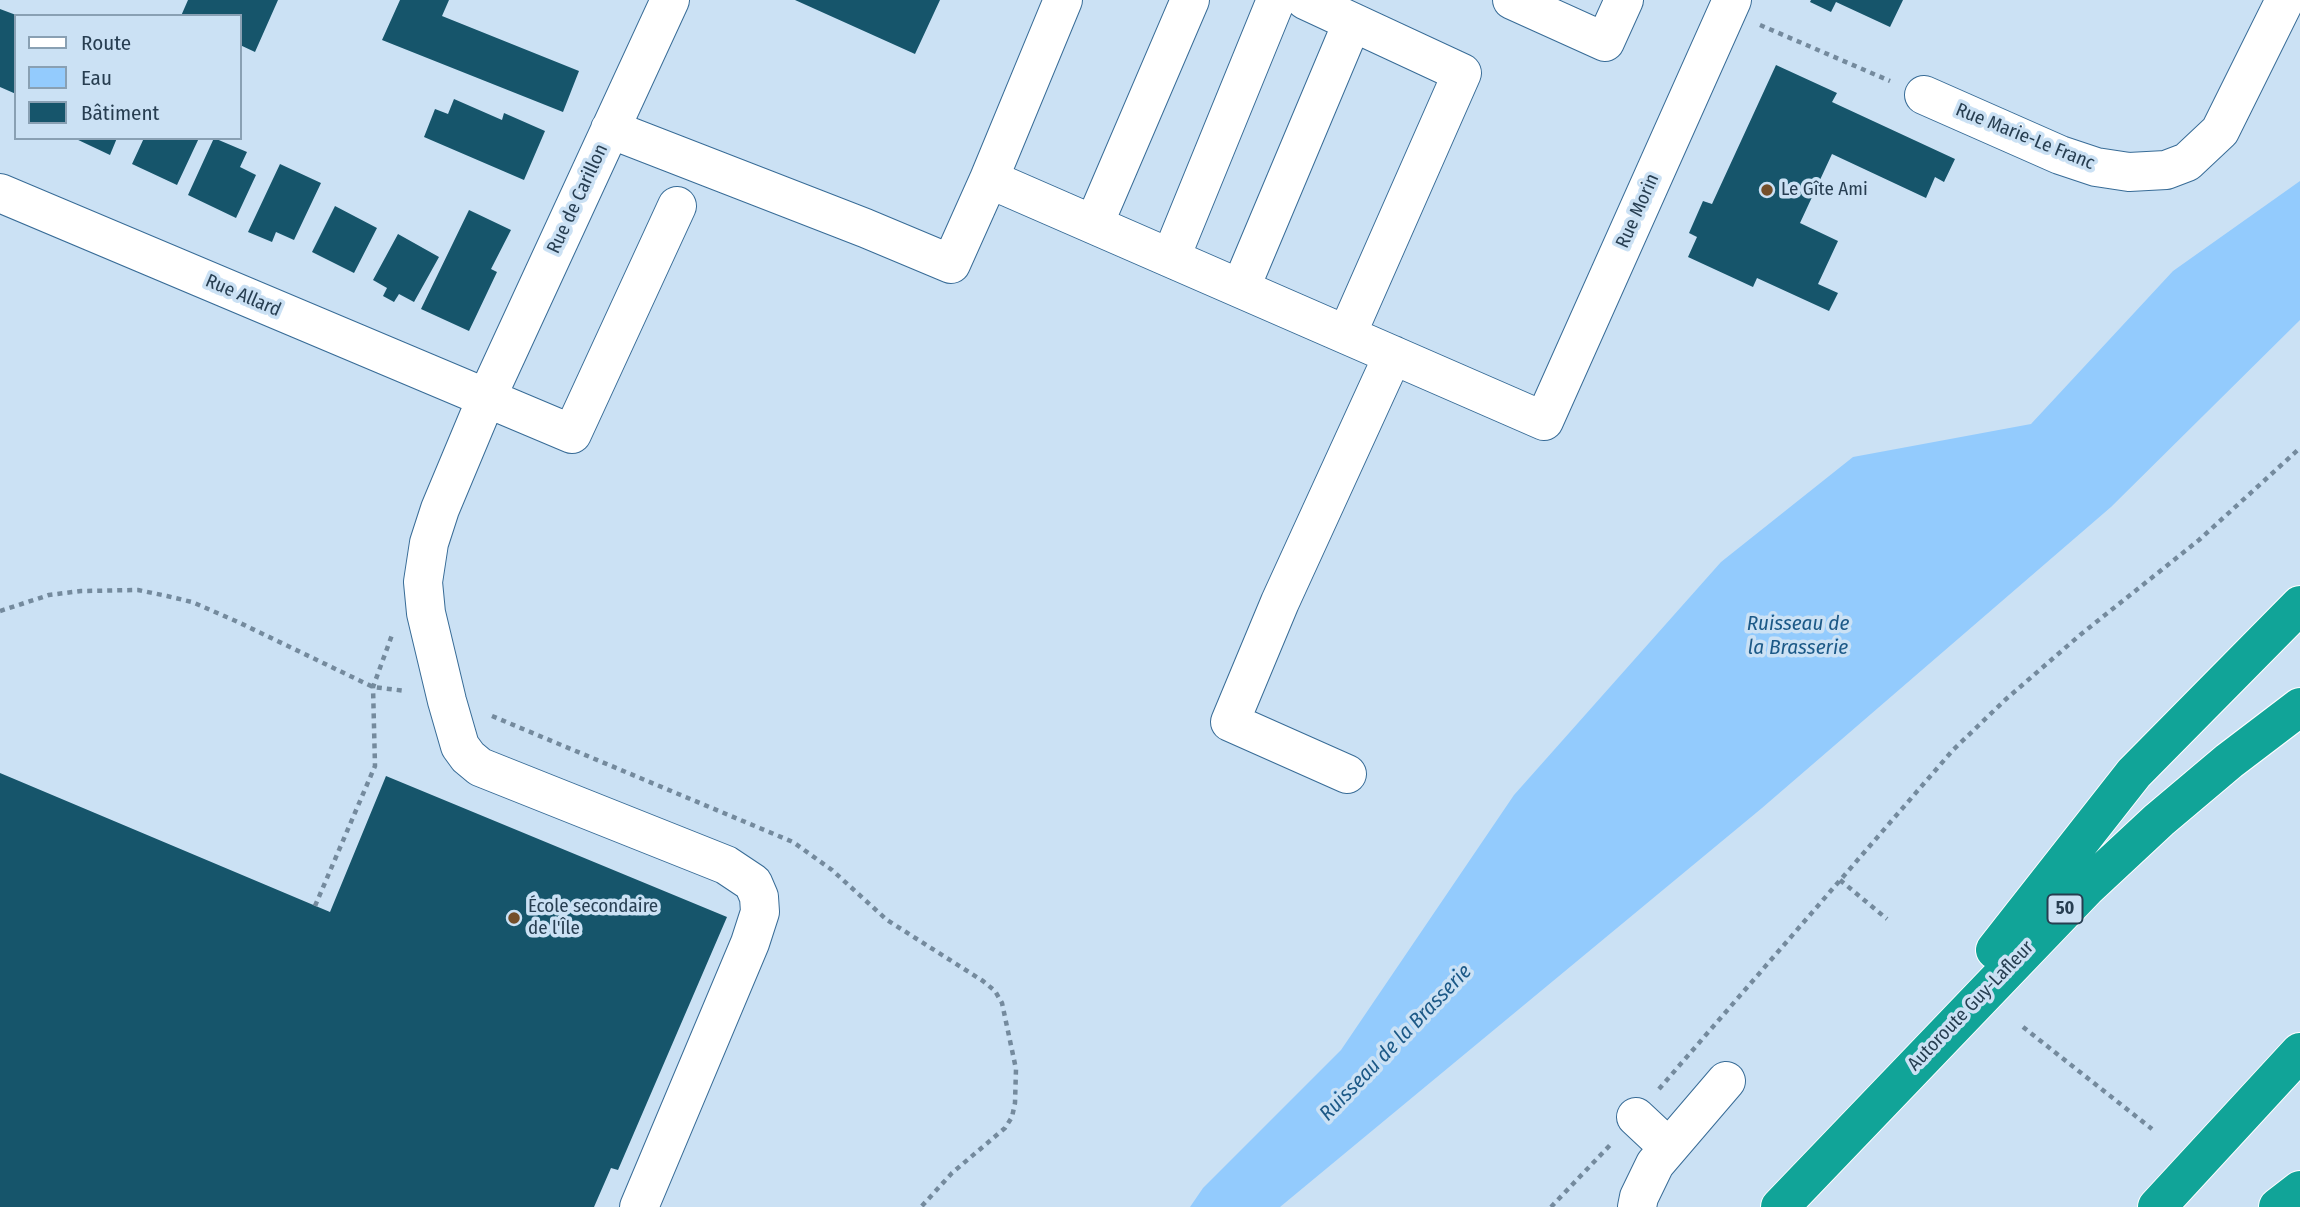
<!DOCTYPE html>
<html>
<head>
<meta charset="utf-8">
<style>
  body { margin:0 }
  #map { position:relative; width:2300px; height:1207px; overflow:hidden; background:#cbe1f4; font-family:"Fira Sans Condensed",sans-serif }
  canvas { display:block }
  .legend { position:absolute; left:14px; top:14px; width:228px; height:126px; box-sizing:border-box; background:#cbe1f4; border:2px solid #89a0b3; margin:0; padding:9px 12px; list-style:none; font-size:21px; color:#273e51 }
  .legend li { display:flex; align-items:center; gap:14px; height:35px }
  .legend b { width:35px; border:2px solid #89a0b3 }
</style>
</head>
<body>
<div id="map">
<canvas width="2300" height="1207"></canvas>
<ul class="legend">
<li><b style="height:9px;background:#fff"></b>Route</li>
<li><b style="height:19px;background:#93cbfd"></b>Eau</li>
<li><b style="height:19px;background:#16556b"></b>Bâtiment</li>
</ul>
</div>
<script>
const context = document.querySelector('canvas').getContext('2d');
context.lineJoin = 'round';
function paint(path, color) { context.fillStyle = color; context.fill(path, 'evenodd'); }
const shape = rows => new Path2D(rows.map(r => 'M' + r).join(''));
function strokePath(path, color, width, dash) { context.strokeStyle = color; context.lineWidth = width; context.lineCap = dash ? 'butt' : 'round'; context.setLineDash(dash || []); context.stroke(path); }
function label(font, color, halo, rows, align = 'center') {
  context.font = font + ' "Fira Sans Condensed",sans-serif'; context.lineWidth = 7; context.setLineDash([]); context.textBaseline = 'middle'; context.strokeStyle = halo; context.fillStyle = color; for (const [text, x, y, turn = 0] of rows) {
    context.save(); context.translate(x, y); context.rotate((+turn || 0) * Math.PI / 180); context.textAlign = isNaN(turn) ? turn : align; if (halo) context.strokeText(text, 0, 0); context.fillText(text, 0, 0); context.restore();
  }
}
paint(shape([
  [2300,181,2300,320,2111,507,1762,808,1280,1207,1190,1207,1203,1188,1341,1050,1514,795,1721,562,1853,457,2031,424,2173,271]
]), '#93cbfd');
paint(shape([
  [188,0,278,0,255,52,240,45,240,16,181,16],
  [400,0,449,0,442,16,579,71,563,112,382,40],
  [795,0,940,0,915,54],
  [1811,0,1903,0,1890,27,1836,2,1831,12,1810,2],
  [0,9,16,15,16,94,0,87],
  [1776,65,1837,93,1832,102,1955,159,1944,182,1935,177,1926,198,1832,154,1800,223,1838,241,1818,284,1838,293,1829,311,1757,278,1753,287,1688,257,1697,237,1689,233,1703,201,1712,204],
  [454,99,502,120,504,113,545,131,524,180,424,137,435,109,448,114],
  [74,138,117,138,110,155],
  [144,138,199,138,177,185,132,164],
  [214,138,247,152,240,167,256,175,236,218,188,195],
  [280,164,321,183,294,240,276,232,272,242,248,232],
  [335,206,377,228,354,273,312,252],
  [469,210,511,230,491,269,497,272,469,331,421,309],
  [398,234,439,257,414,302,399,294,394,302,383,296,387,288,373,280],
  [0,773,330,912,386,776,727,917,618,1170,611,1168,594,1207,0,1207]
]), '#16556b');
const minor = shape([
  [1305,0,1462,73,1347,334],
  [1512,0,1605,42,1624,0],
  [1924,95,2060,155,2096,167,2129,172,2166,170,2187,162,2220,131,2285,0],
  [610,129,865,228,951,264,989,179,1544,421,1732,0],
  [989,179,1063,0],
  [0,193,572,434,677,206],
  [1094,224,1190,0],
  [1171,257,1276,0],
  [1241,287,1352,23],
  [1347,774,1230,722,1280,602,1393,355],
  [1636,1117,1668,1147],
  [639,1207,750,943,760,912,759,897,753,883,726,865,480,767,468,757,460,746,447,701,426,613,423,582,429,543,440,509,486,399,670,0],
  [1637,1207,1639,1197,1655,1164,1726,1081]
]);
const highway = shape([
  [1995,950,2134,773,2300,605],
  [1780,1207,2087,887,2159,820,2229,761,2300,707],
  [2157,1207,2300,1052],
  [2278,1207,2300,1190]
]);
strokePath(minor, '#386c97', 40);
strokePath(highway, '#fff', 40);
strokePath(shape([
  [1760,25,1890,81],
  [0,611,49,595,81,591,138,590,167,596,192,602,238,622,373,687,406,691],
  [492,716,793,842,832,870,887,920,983,981,995,991,1002,1003,1016,1069,1015,1103,1012,1117,1005,1128,952,1173,921,1207],
  [1840,880,1887,919],
  [315,906,375,766,373,687,392,635],
  [2023,1027,2152,1129],
  [1659,1089,1953,750,2005,700,2080,635,2199,540,2300,448],
  [1551,1207,1612,1143]
]), '#748a9d', 4.5, [5, 5]);
strokePath(minor, '#fff', 38);
strokePath(highway, '#11a498', 38);
for (const [x, y, r, color] of [
  [1767,190,7,"#744f2a"],
  [514,918,7,"#744f2a"]
]) { const dot = new Path2D(); dot.arc(x, y, r, 0, 2 * Math.PI); context.fillStyle = color; context.fill(dot); strokePath(dot, '#cbe1f4', 2.5); }
for (const [x, y, w] of [
  [2065,909,35]
]) { const box = new Path2D(); box.roundRect(x - w / 2, y - 14.5, w, 29, 5); context.fillStyle = '#cbe1f4'; context.fill(box); strokePath(box, '#273e51', 2); }
label('bold 18px', '#273e51', null, [
  ["50",2065,909]
]);
label('19px', '#273e51', '#cbe1f4', [
  ["Rue Marie-Le Franc",2025,137,22],
  ["Rue de Carillon",578,199,-65],
  ["Rue Morin",1638,211,-66],
  ["Rue Allard",243,296,23],
  ["Autoroute Guy-Lafleur",1971,1006,-46]
]);
label('19px', '#273e51', '#cbe1f4', [
  ["Le Gîte Ami",1781,190],
  ["École secondaire",528,907],
  ["de l'Île",528,929]
], 'left');
label('italic 21px', '#1c5987', '#cbe1f4', [
  ["Ruisseau de",1798,624],
  ["la Brasserie",1798,648],
  ["Ruisseau de la Brasserie",1396,1043,-46]
]);
</script>
</body>
</html>
